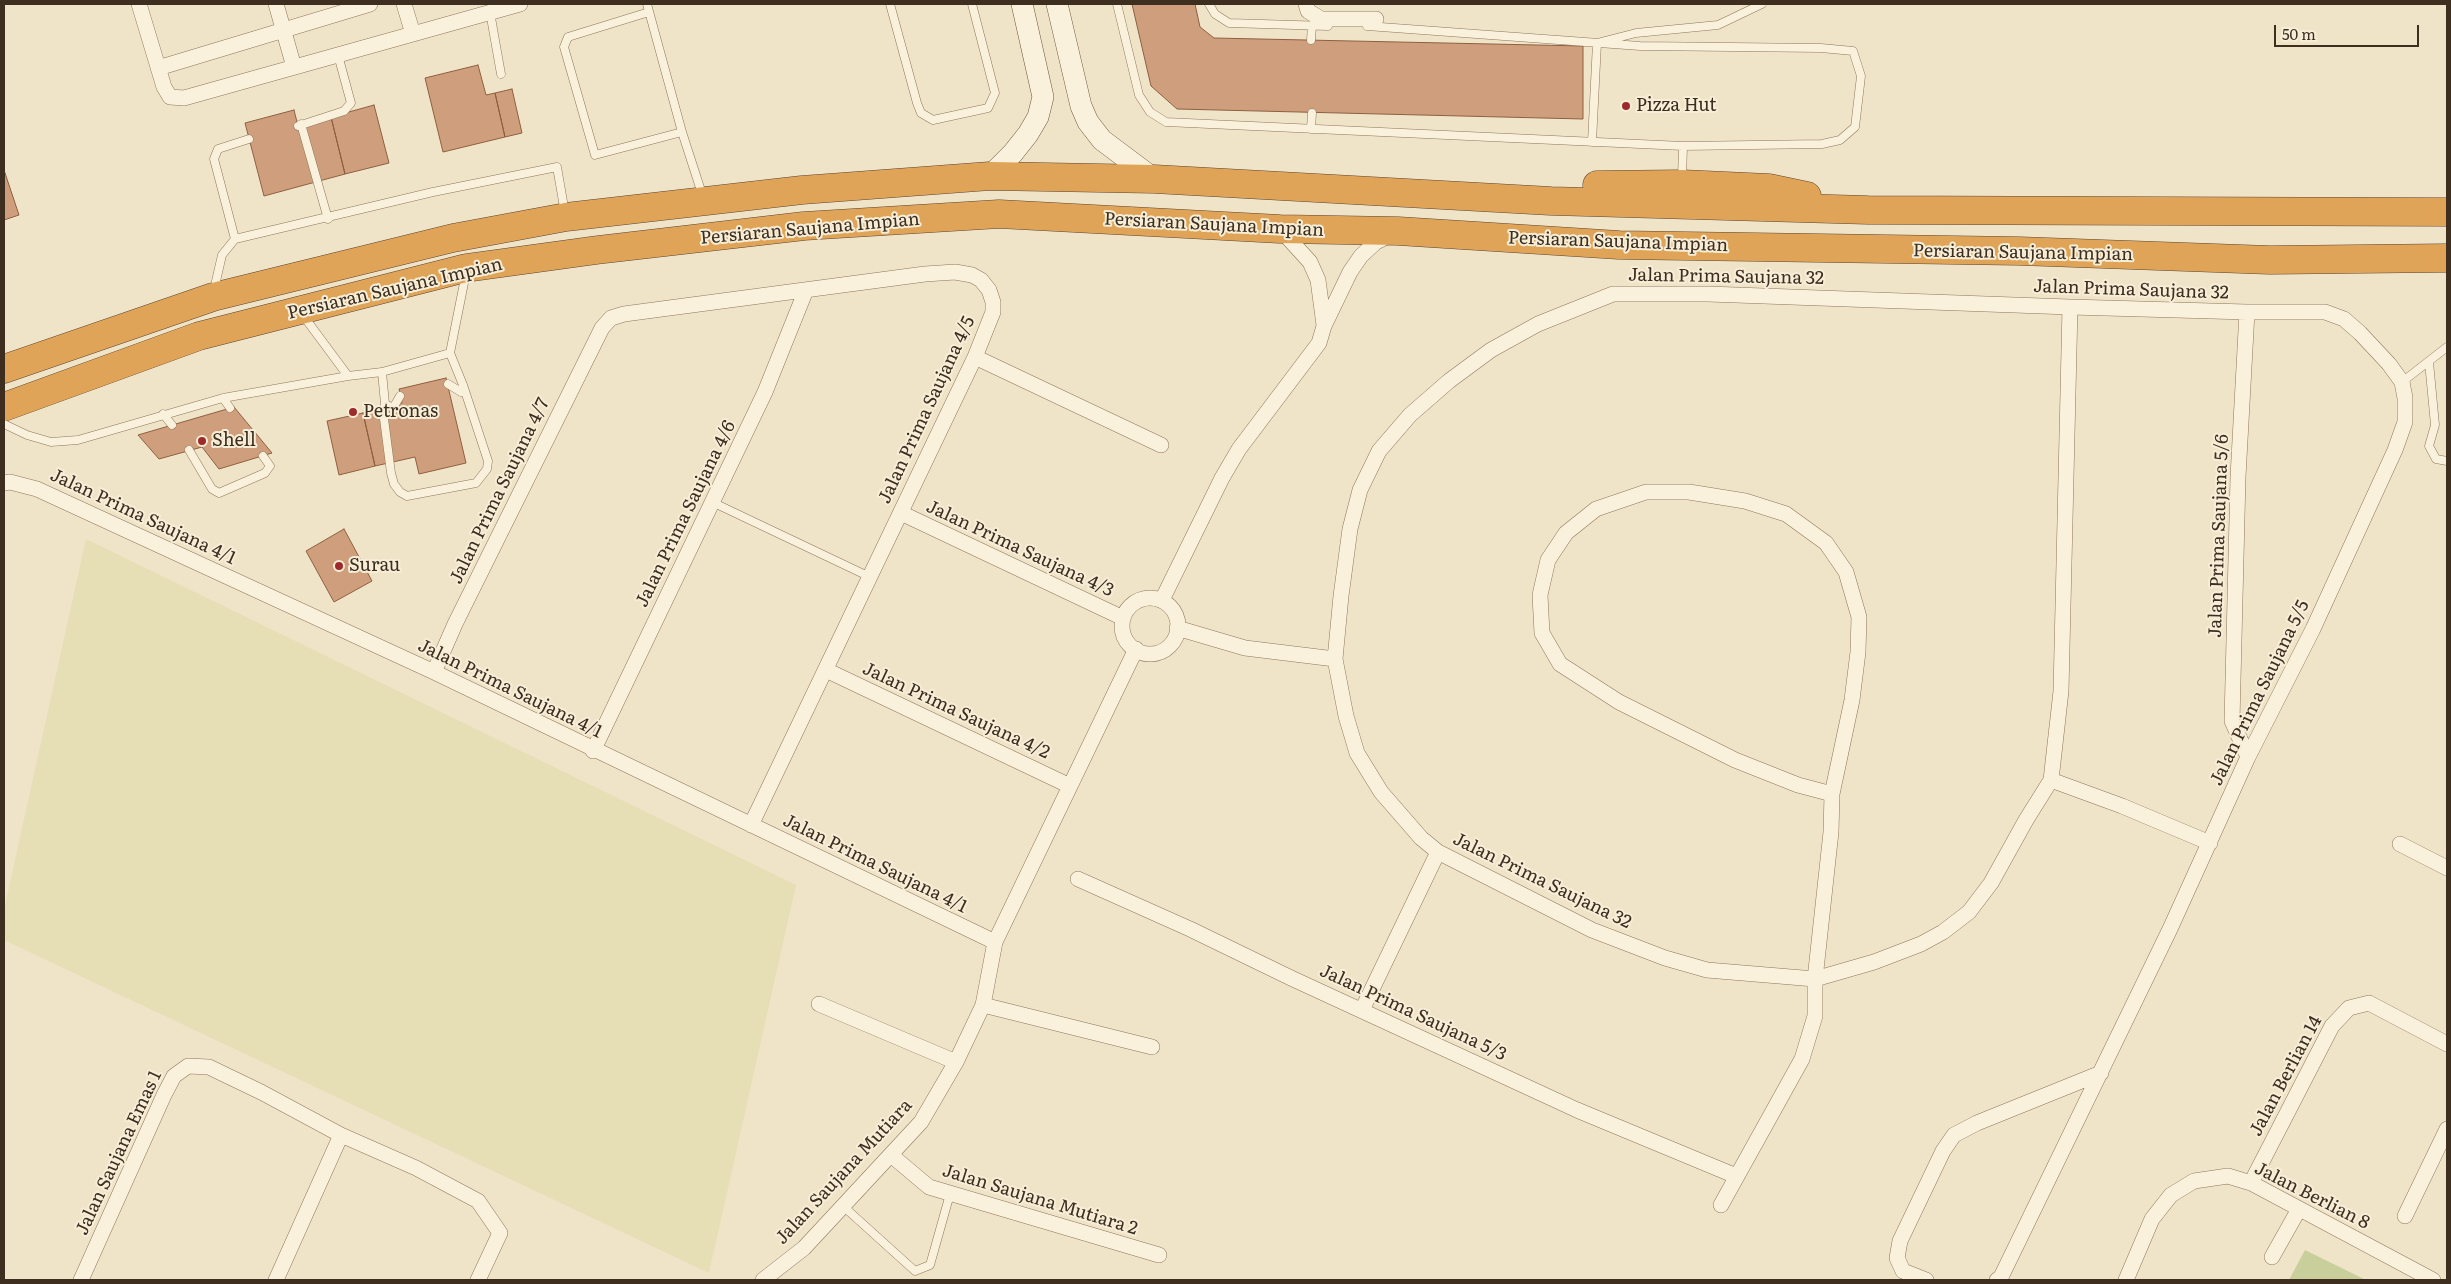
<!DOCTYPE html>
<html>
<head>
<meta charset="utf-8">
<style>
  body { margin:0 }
  #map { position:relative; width:2451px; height:1284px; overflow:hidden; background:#f0e4c8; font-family:Literata,serif }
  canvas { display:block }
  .frame { position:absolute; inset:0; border:5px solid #3d2e20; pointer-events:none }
  .scale { position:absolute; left:2274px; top:25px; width:145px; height:22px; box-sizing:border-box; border:2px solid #3d2e20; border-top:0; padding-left:6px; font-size:15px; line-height:18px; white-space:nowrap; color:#3d2e20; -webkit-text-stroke:4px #f7eed8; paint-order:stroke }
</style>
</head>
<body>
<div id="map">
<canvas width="2451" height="1284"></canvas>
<div class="frame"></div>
<div class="scale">50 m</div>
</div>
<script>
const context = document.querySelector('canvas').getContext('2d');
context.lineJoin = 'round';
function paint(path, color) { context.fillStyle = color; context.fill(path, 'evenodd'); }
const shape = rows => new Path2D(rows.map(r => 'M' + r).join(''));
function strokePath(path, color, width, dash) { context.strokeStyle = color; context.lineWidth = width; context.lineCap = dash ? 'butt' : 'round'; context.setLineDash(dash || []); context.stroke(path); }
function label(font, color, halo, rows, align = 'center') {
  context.font = font + ' Literata,serif'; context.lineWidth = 4; context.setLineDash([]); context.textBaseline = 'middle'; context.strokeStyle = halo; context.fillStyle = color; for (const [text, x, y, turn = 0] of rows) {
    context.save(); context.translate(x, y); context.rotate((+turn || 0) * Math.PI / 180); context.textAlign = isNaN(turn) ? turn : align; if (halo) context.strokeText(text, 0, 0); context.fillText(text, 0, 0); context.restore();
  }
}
paint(shape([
  [86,539,796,885,709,1273,4,940,4,910]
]), '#e6deb5');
paint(shape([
  [2305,1250,2366,1280,2289,1280]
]), '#c9cf9b');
const building = shape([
  [1132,4,1195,4,1200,27,1214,38,1583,46,1583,119,1177,109,1151,86,1132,4],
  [478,65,486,95,495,93,505,137,443,152,425,78,478,65],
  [512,89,522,133,505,137,495,93,512,89],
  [374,105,389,163,345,174,331,117,374,105],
  [294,110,298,126,331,117,345,174,264,196,245,123,294,110],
  [4,170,19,215,4,220,4,170],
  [446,378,466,463,419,474,415,457,375,466,363,413,402,403,399,389,446,378],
  [234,407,272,453,219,469,202,447,159,459,138,435,234,407],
  [363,413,375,466,339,475,327,421,363,413],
  [344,529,372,581,334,602,306,551,344,529]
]);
paint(building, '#cf9f7d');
strokePath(building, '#8d5f41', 1);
const lane = shape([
  [647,4,682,132,595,155,564,47,568,37,649,12],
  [890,4,917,103,921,113,933,120,988,108,995,93,972,4],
  [1117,4,1139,95,1150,112,1166,122,1683,146,1822,144,1840,140,1855,127,1861,76,1853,51,1821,48,1640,46,1367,26],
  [1209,4,1215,14,1229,23,1328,26],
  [490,12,501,74],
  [1311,40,1312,25],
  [301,124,328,219],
  [298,126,344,111,351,103,338,55],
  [1311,129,1312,113],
  [682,132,703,197],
  [1592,142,1597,43,1636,33,1718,25,1762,4],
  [1682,179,1683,146],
  [235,239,214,159,218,149,249,139],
  [214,290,222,255,235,239,433,192,557,167,565,213],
  [302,314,348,376,382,372,450,353,466,273],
  [2429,362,2435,425,2429,446,2436,459,2447,461],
  [382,372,385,404,393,408,400,396],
  [2402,382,2447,347],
  [448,384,461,392,463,385,450,353],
  [223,398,230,408],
  [385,404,383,411,391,473,394,484,400,492,407,496,476,483,487,469,488,461,463,385],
  [163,414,172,425],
  [4,424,27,435,51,442,78,440,223,398,348,376],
  [189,450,212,489,219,493,265,473,270,466,263,456],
  [712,502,870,577],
  [843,1206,915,1271,930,1265,950,1194]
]);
const street = shape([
  [139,4,164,87,170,97,184,98,520,4],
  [276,4,294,67],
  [404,4,413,34],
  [1306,4,1308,11,1321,19,1376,19],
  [158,68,370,4],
  [1280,229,1310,262,1318,280,1324,325],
  [2247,312,2238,477,2232,721,2248,757],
  [975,357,1161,445],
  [4,483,10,482,37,489,434,672,995,942],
  [901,513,1123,618],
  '1122 626a28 28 0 1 1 56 0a28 28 0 1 1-56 0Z',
  [1162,600,1222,478,1239,449,1319,343,1324,326,1350,272,1361,256,1376,242,1390,235],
  [1177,628,1245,648,1335,659],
  [826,670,1070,786],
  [434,672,455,624,602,328,611,318,624,314,925,274,955,272,972,275,981,280,989,290,993,302,993,312,975,357,751,825],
  [593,751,765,392,806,290],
  [2051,780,2122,806,2210,843],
  [2400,844,2447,868],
  [1078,879,1190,929,1291,978,1577,1110,1736,1176],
  [819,1004,956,1062],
  [983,1005,1152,1047],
  [1362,1010,1438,852],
  [891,1155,929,1187,1159,1255],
  [2251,1183,2332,1026,2349,1008,2369,1003,2447,1044],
  [1721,1205,1802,1059,1815,1016,1815,979,1831,832,1832,794,1852,700,1858,652,1859,617,1846,572,1826,543,1786,514,1745,501,1689,492,1646,492,1596,509,1566,533,1548,560,1540,595,1542,633,1560,664,1619,702,1735,760,1798,785,1832,794],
  [2405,1216,2447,1129],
  [2272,1257,2299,1209],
  [81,1280,164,1095,174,1076,188,1066,209,1067,261,1092,341,1135,416,1168,478,1201,500,1233,478,1280],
  [276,1280,341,1135],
  [763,1280,804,1248,921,1122,956,1062,983,1005,995,942,1136,649],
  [1926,1280,1903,1271,1897,1258,1900,1241,1943,1151,1954,1135,1977,1123,2101,1073],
  [1997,1280,2001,1277,2170,929,2248,757,2313,629,2395,450,2405,422,2405,398,2402,382,2389,364,2360,333,2344,319,2325,312,2247,312,2070,307,1708,294,1613,294,1538,324,1491,350,1449,381,1410,415,1379,451,1360,490,1350,529,1341,596,1335,659,1346,716,1357,753,1381,792,1421,838,1438,852,1592,930,1665,958,1707,970,1815,979,1874,962,1921,944,1943,932,1969,912,1991,883,2026,820,2051,780,2061,691,2070,307],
  [2126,1280,2152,1219,2171,1195,2194,1181,2228,1176,2251,1183,2433,1280]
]);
const secondary = shape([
  [1057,4,1081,106,1088,122,1102,140,1154,179],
  [990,176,1013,153,1028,134,1038,117,1043,97,1022,4]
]);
const highway = shape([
  [1597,185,1682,184,1769,188,1807,196],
  [4,369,213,297,453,238,566,217,802,190,990,176,1154,179,1551,201,1868,210,2447,212],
  [4,407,199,336,466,268,597,250,804,226,999,214,1280,229,1398,231,1619,245,2019,251,2270,260,2447,258]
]);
strokePath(lane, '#8d765c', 9);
strokePath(street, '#8d765c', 16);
strokePath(secondary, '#6f573f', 22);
strokePath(highway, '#5b4430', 29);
strokePath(lane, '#faf1dc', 8);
strokePath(street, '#faf1dc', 15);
strokePath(secondary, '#faf1dc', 21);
strokePath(highway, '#e0a458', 28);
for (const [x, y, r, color] of [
  [1626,106,5,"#9e2a2b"],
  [353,412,5,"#9e2a2b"],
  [202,441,5,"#9e2a2b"],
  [339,566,5,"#9e2a2b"]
]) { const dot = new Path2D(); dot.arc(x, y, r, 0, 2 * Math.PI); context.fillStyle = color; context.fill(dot); strokePath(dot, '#f7eed8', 2); }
label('18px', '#3d2e20', '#f7eed8', [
  ["Pizza Hut",1636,106],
  ["Petronas",363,412],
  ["Shell",212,441],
  ["Surau",349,566]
], 'left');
label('18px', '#3d2e20', '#f7eed8', [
  ["Persiaran Saujana Impian",1214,225,3],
  ["Persiaran Saujana Impian",810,229,-5],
  ["Persiaran Saujana Impian",1618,242,2],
  ["Persiaran Saujana Impian",2023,253,1],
  ["Jalan Prima Saujana 32",1726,277,1],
  ["Persiaran Saujana Impian",395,289,-13],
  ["Jalan Prima Saujana 32",2131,290,2],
  ["Jalan Prima Saujana 4/5",927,410,-65],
  ["Jalan Prima Saujana 4/7",500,491,-64],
  ["Jalan Prima Saujana 4/6",686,514,-64],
  ["Jalan Prima Saujana 4/1",143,517,25],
  ["Jalan Prima Saujana 5/6",2219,536,-88],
  ["Jalan Prima Saujana 4/3",1020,549,25],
  ["Jalan Prima Saujana 4/1",510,689,26],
  ["Jalan Prima Saujana 5/5",2260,693,-64],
  ["Jalan Prima Saujana 4/2",956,711,25],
  ["Jalan Prima Saujana 4/1",875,864,26],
  ["Jalan Prima Saujana 32",1542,881,26],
  ["Jalan Prima Saujana 5/3",1413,1013,25],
  ["Jalan Berlian 14",2286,1076,-62],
  ["Jalan Saujana Emas 1",119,1153,-65],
  ["Jalan Saujana Mutiara",844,1172,-47],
  ["Jalan Berlian 8",2312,1196,27],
  ["Jalan Saujana Mutiara 2",1040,1200,17]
]);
</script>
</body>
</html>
